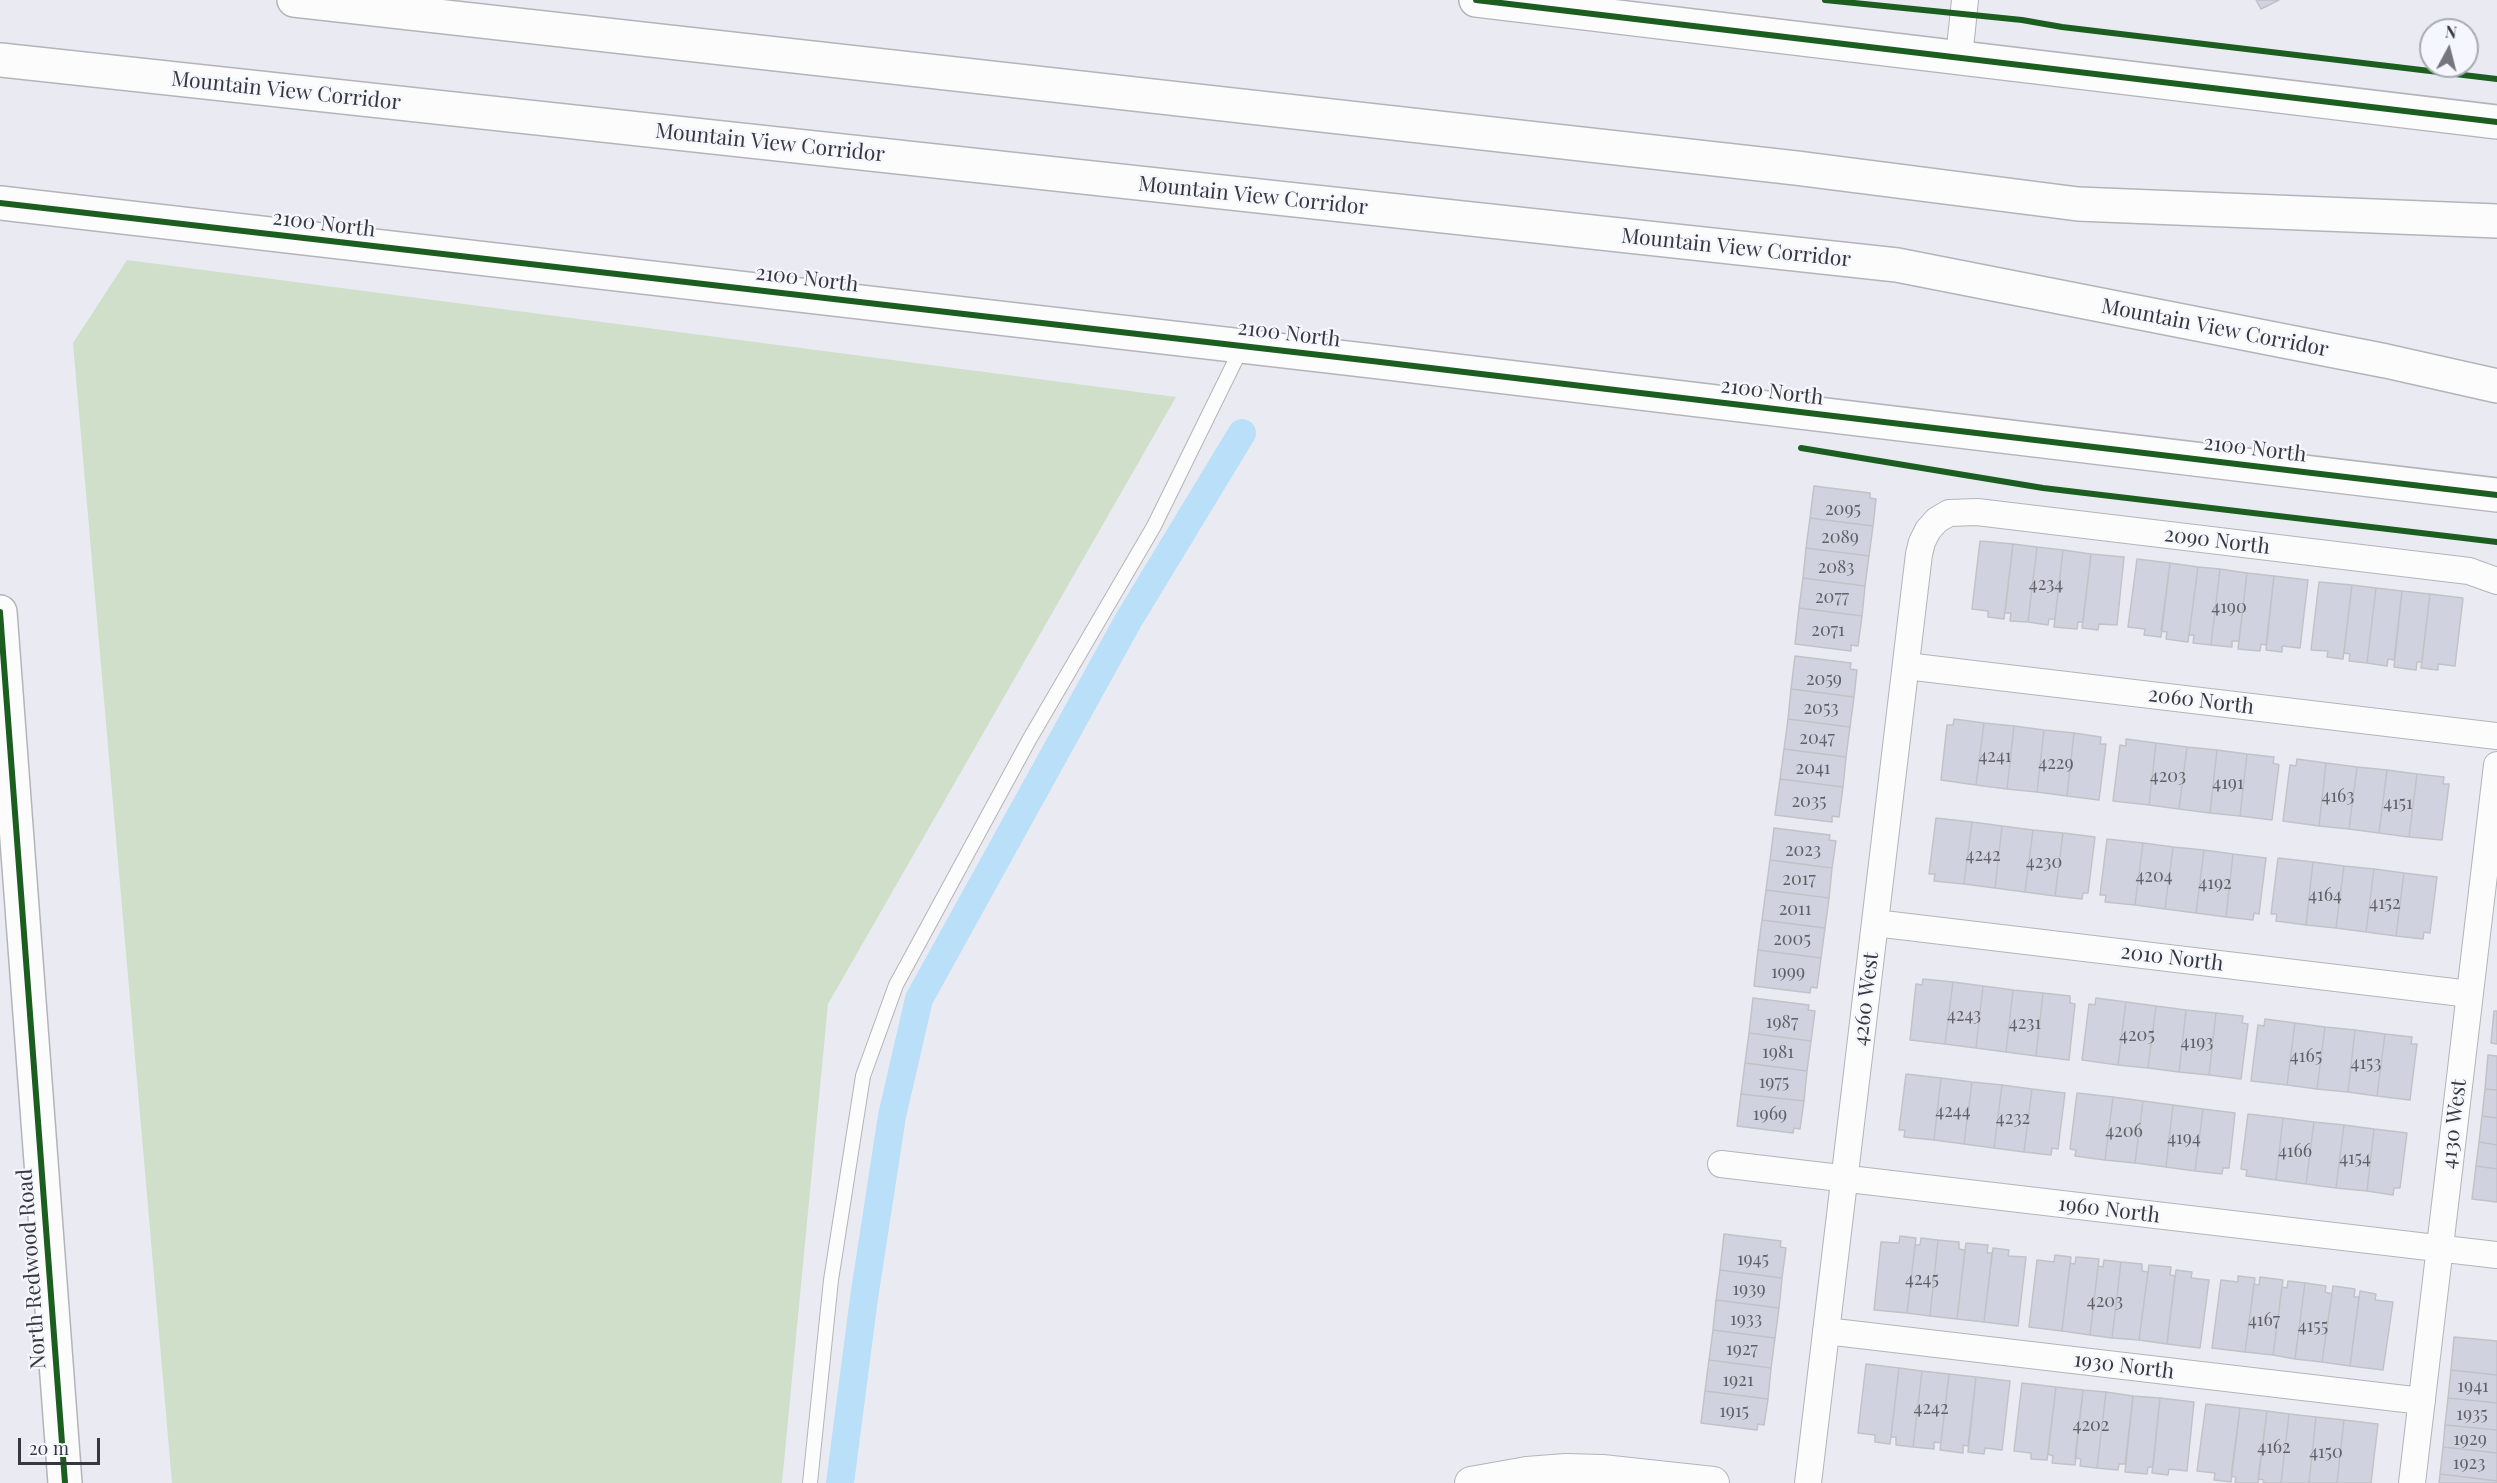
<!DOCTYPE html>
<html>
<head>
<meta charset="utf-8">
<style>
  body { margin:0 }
  #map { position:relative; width:2497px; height:1483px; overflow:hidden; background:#eaebf2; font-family:"Playfair Display",serif }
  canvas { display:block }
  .north { position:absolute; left:2419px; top:18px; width:60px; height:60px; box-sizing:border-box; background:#f5f7fe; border:2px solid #a9abb1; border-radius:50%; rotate:7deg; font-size:16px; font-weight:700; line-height:24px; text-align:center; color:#37383d }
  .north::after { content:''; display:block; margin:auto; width:21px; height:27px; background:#76777c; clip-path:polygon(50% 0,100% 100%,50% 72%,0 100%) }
  .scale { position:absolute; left:18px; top:1438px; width:82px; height:27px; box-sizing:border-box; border:3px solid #37383d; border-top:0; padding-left:8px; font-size:18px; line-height:21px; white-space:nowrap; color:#37383d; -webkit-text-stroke:4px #f5f7fe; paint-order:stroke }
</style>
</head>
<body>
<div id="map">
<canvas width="2497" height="1483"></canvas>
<div class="north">N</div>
<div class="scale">20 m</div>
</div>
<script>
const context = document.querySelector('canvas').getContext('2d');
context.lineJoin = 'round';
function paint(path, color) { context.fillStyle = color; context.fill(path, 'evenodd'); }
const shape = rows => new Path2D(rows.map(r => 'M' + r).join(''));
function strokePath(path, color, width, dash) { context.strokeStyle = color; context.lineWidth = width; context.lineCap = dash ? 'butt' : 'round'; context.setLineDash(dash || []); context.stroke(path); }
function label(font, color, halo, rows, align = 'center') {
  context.font = font + ' "Playfair Display",serif'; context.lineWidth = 4.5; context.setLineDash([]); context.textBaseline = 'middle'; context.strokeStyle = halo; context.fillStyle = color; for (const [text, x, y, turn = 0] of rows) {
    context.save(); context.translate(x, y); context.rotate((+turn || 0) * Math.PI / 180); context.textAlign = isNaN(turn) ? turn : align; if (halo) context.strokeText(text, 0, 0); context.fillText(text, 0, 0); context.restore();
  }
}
paint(shape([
  [127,260,1176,397,828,1004,782,1483,172,1483,73,343]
]), '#d0dfca');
strokePath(shape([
  [840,1483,864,1298,892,1116,919,999,1128,621,1242,433]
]), '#badff8', 28);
const building = shape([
  [2256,0,2279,0,2261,9,2256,0],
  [1814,486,1870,493,1870,498,1876,499,1873,526,1810,518,1814,486],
  [1810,518,1873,526,1869,556,1806,548,1810,518],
  [1980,541,2013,544,2004,619,1988,617,1988,611,1972,609,1980,541],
  [2013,544,2037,547,2028,622,2010,621,2011,613,2005,613,2013,544],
  [2037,547,2063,550,2055,619,2049,619,2048,625,2028,622,2037,547],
  [1806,548,1869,556,1865,586,1803,578,1806,548],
  [2063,550,2091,554,2083,622,2078,622,2077,629,2054,627,2063,550],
  [2091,554,2124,557,2117,625,2099,624,2098,630,2082,628,2091,554],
  [2137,559,2170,563,2161,637,2144,635,2145,629,2128,627,2137,559],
  [2170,563,2198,567,2188,642,2166,639,2167,632,2161,631,2170,563],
  [2198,567,2220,569,2211,645,2193,643,2194,635,2189,635,2198,567],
  [2220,569,2247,573,2239,641,2232,641,2232,647,2211,645,2220,569],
  [2247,573,2274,576,2266,645,2261,644,2260,651,2238,649,2247,573],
  [2274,576,2308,580,2300,648,2282,646,2282,652,2266,650,2274,576],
  [1803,578,1865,586,1862,616,1799,608,1803,578],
  [2319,582,2352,585,2343,659,2327,657,2328,651,2311,650,2319,582],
  [2352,585,2376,588,2367,663,2349,661,2350,654,2344,653,2352,585],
  [2376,588,2402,591,2394,660,2388,659,2387,666,2367,663,2376,588],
  [2402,591,2430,594,2422,662,2417,662,2416,670,2394,667,2402,591],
  [2430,594,2463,598,2455,666,2438,664,2438,670,2421,668,2430,594],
  [1799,608,1862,616,1858,646,1851,645,1851,651,1795,644,1799,608],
  [1795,656,1851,663,1850,669,1857,670,1854,697,1791,689,1795,656],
  [1791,689,1854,697,1850,727,1788,719,1791,689],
  [1788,719,1850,727,1846,757,1784,749,1788,719],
  [1954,719,1984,723,1976,785,1941,780,1947,725,1953,725,1954,719],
  [1984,723,2014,726,2007,789,1976,785,1984,723],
  [2014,726,2044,730,2037,792,2007,789,2014,726],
  [2044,730,2074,733,2067,796,2037,792,2044,730],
  [2074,733,2101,737,2100,744,2106,744,2099,800,2067,796,2074,733],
  [2126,739,2156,743,2149,805,2113,801,2120,745,2126,746,2126,739],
  [2156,743,2187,747,2179,809,2149,805,2156,743],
  [2187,747,2217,750,2210,813,2179,809,2187,747],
  [1784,749,1846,757,1843,787,1780,779,1784,749],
  [2217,750,2247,754,2240,816,2210,813,2217,750],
  [2247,754,2274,757,2273,763,2279,765,2272,820,2240,816,2247,754],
  [2297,759,2326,763,2319,826,2283,821,2290,765,2296,766,2297,759],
  [2326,763,2357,767,2349,829,2319,826,2326,763],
  [2357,767,2387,770,2379,833,2349,829,2357,767],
  [2387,770,2417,774,2409,837,2379,833,2387,770],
  [2417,774,2444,777,2443,784,2449,784,2442,840,2409,837,2417,774],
  [1780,779,1843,787,1839,817,1832,816,1832,822,1775,815,1780,779],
  [1936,818,1972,822,1964,884,1934,881,1935,874,1929,874,1936,818],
  [1972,822,2002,826,1995,888,1964,884,1972,822],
  [2002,826,2033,830,2025,892,1995,888,2002,826],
  [1774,828,1830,835,1829,840,1836,841,1832,868,1770,860,1774,828],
  [2033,830,2063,833,2055,896,2025,892,2033,830],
  [2063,833,2095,837,2088,893,2083,893,2082,899,2055,896,2063,833],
  [2107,839,2143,843,2135,905,2105,902,2106,895,2100,895,2107,839],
  [2143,843,2173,847,2165,909,2135,905,2143,843],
  [2173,847,2204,850,2196,913,2165,909,2173,847],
  [2204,850,2233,854,2226,917,2196,913,2204,850],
  [2233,854,2266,858,2259,914,2254,913,2253,920,2226,917,2233,854],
  [2278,858,2313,862,2306,925,2276,921,2277,914,2271,914,2278,858],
  [1770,860,1832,868,1829,898,1766,890,1770,860],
  [2313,862,2344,866,2336,928,2306,925,2313,862],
  [2344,866,2374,869,2366,932,2336,928,2344,866],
  [2374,869,2404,873,2396,936,2366,932,2374,869],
  [2404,873,2437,877,2430,933,2424,932,2423,939,2396,936,2404,873],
  [1766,890,1829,898,1825,928,1762,920,1766,890],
  [1762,920,1825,928,1821,958,1758,950,1762,920],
  [1758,950,1821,958,1817,988,1811,987,1810,993,1754,986,1758,950],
  [1923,979,1953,982,1945,1044,1910,1040,1916,984,1922,985,1923,979],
  [1953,982,1983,986,1976,1048,1945,1044,1953,982],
  [1983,986,2013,990,2006,1052,1976,1048,1983,986],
  [2013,990,2043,993,2036,1056,2006,1052,2013,990],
  [2043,993,2070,996,2070,1003,2075,1004,2069,1060,2036,1056,2043,993],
  [1753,998,1809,1005,1808,1010,1815,1011,1811,1041,1749,1033,1753,998],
  [2096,998,2126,1002,2118,1065,2082,1060,2089,1004,2095,1005,2096,998],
  [2126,1002,2156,1006,2148,1068,2118,1065,2126,1002],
  [2156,1006,2186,1010,2179,1072,2148,1068,2156,1006],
  [2186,1010,2216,1013,2209,1075,2179,1072,2186,1010],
  [2494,1011,2497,1011,2497,1044,2491,1043,2494,1011],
  [2216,1013,2243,1016,2242,1023,2248,1024,2241,1079,2209,1075,2216,1013],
  [2265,1019,2295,1023,2287,1085,2251,1081,2258,1025,2264,1026,2265,1019],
  [2295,1023,2325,1027,2317,1089,2287,1085,2295,1023],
  [2325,1027,2355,1030,2348,1092,2317,1089,2325,1027],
  [2355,1030,2385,1034,2377,1096,2348,1092,2355,1030],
  [1749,1033,1811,1041,1807,1071,1745,1063,1749,1033],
  [2385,1034,2412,1037,2411,1044,2417,1044,2410,1100,2377,1096,2385,1034],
  [2488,1055,2497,1056,2497,1090,2485,1089,2488,1055],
  [1745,1063,1807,1071,1804,1101,1741,1094,1745,1063],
  [1906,1074,1941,1078,1934,1140,1904,1137,1905,1130,1899,1130,1906,1074],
  [1941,1078,1972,1082,1964,1144,1934,1140,1941,1078],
  [1972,1082,2002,1085,1994,1148,1964,1144,1972,1082],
  [2002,1085,2032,1089,2024,1152,1994,1148,2002,1085],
  [2032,1089,2065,1093,2058,1149,2052,1148,2051,1155,2024,1152,2032,1089],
  [2485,1089,2497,1090,2497,1118,2482,1116,2485,1089],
  [2077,1093,2113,1097,2105,1160,2075,1156,2076,1150,2070,1149,2077,1093],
  [1741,1094,1804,1101,1800,1129,1794,1128,1793,1133,1737,1126,1741,1094],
  [2113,1097,2143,1101,2135,1163,2105,1160,2113,1097],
  [2143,1101,2173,1105,2166,1167,2135,1163,2143,1101],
  [2173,1105,2203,1109,2195,1171,2166,1167,2173,1105],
  [2203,1109,2235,1113,2229,1168,2223,1168,2222,1174,2195,1171,2203,1109],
  [2248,1114,2283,1118,2276,1180,2246,1176,2247,1170,2241,1169,2248,1114],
  [2482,1116,2497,1118,2497,1145,2479,1142,2482,1116],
  [2283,1118,2314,1122,2306,1184,2276,1180,2283,1118],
  [2314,1122,2344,1125,2336,1188,2306,1184,2314,1122],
  [2344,1125,2374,1129,2367,1191,2336,1188,2344,1125],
  [2374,1129,2407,1133,2400,1188,2394,1188,2393,1195,2367,1191,2374,1129],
  [2479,1142,2497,1145,2497,1169,2476,1166,2479,1142],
  [2476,1166,2497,1169,2497,1202,2472,1199,2476,1166],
  [1724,1234,1781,1241,1780,1247,1786,1248,1782,1278,1720,1270,1724,1234],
  [1900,1236,1916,1238,1907,1313,1874,1310,1881,1242,1899,1243,1900,1236],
  [1921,1238,1938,1240,1930,1316,1907,1313,1915,1245,1920,1245,1921,1238],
  [1938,1240,1959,1242,1959,1249,1965,1250,1957,1319,1930,1316,1938,1240],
  [1966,1243,1988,1245,1987,1253,1992,1253,1984,1322,1957,1319,1966,1243],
  [1993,1248,2009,1250,2008,1256,2026,1257,2018,1326,1984,1322,1993,1248],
  [2055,1255,2071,1257,2062,1331,2029,1327,2037,1260,2054,1262,2055,1255],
  [2076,1257,2099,1259,2090,1335,2062,1331,2070,1263,2075,1264,2076,1257],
  [2104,1260,2121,1262,2112,1338,2090,1335,2098,1266,2103,1267,2104,1260],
  [2121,1262,2142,1264,2142,1271,2148,1272,2139,1340,2112,1338,2121,1262],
  [2149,1265,2171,1267,2170,1275,2175,1276,2167,1344,2139,1340,2149,1265],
  [1720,1270,1782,1278,1779,1308,1716,1300,1720,1270],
  [2176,1270,2192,1272,2191,1278,2209,1280,2200,1348,2167,1344,2176,1270],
  [2238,1276,2255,1278,2245,1352,2212,1348,2221,1280,2238,1282,2238,1276],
  [2260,1277,2283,1280,2273,1355,2245,1352,2254,1284,2259,1285,2260,1277],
  [2288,1281,2305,1283,2295,1359,2273,1355,2282,1287,2287,1288,2288,1281],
  [2305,1283,2326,1286,2325,1292,2332,1294,2322,1362,2295,1359,2305,1283],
  [2333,1286,2355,1289,2354,1297,2359,1297,2350,1366,2322,1362,2333,1286],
  [2360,1291,2376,1294,2375,1300,2393,1302,2383,1370,2350,1366,2360,1291],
  [1716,1300,1779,1308,1775,1338,1713,1330,1716,1300],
  [1713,1330,1775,1338,1771,1368,1709,1360,1713,1330],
  [2454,1337,2497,1341,2497,1375,2451,1370,2454,1337],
  [1709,1360,1771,1368,1768,1399,1705,1391,1709,1360],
  [1866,1364,1899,1368,1890,1444,1875,1442,1875,1435,1858,1433,1866,1364],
  [1899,1368,1922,1371,1913,1447,1896,1445,1896,1437,1891,1437,1899,1368],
  [2451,1370,2497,1375,2497,1403,2448,1398,2451,1370],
  [1922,1371,1949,1374,1941,1443,1934,1442,1934,1449,1913,1447,1922,1371],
  [1949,1374,1976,1377,1968,1446,1963,1445,1963,1453,1940,1450,1949,1374],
  [1976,1377,2010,1381,2002,1450,1985,1448,1984,1454,1968,1452,1976,1377],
  [2022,1383,2056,1387,2047,1460,2031,1459,2031,1453,2014,1451,2022,1383],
  [2056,1387,2083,1390,2075,1465,2052,1463,2053,1456,2048,1454,2056,1387],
  [2083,1390,2106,1392,2097,1468,2080,1466,2081,1459,2075,1458,2083,1390],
  [1705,1391,1768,1399,1764,1425,1758,1424,1757,1430,1701,1423,1705,1391],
  [2106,1392,2133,1396,2125,1464,2119,1464,2118,1470,2097,1468,2106,1392],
  [2133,1396,2160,1398,2153,1467,2148,1467,2147,1474,2125,1472,2133,1396],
  [2160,1398,2194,1402,2187,1471,2169,1469,2168,1475,2152,1473,2160,1398],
  [2448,1398,2497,1403,2497,1430,2445,1425,2448,1398],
  [2206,1404,2240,1408,2231,1482,2214,1480,2215,1473,2197,1471,2206,1404],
  [2240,1408,2267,1411,2258,1483,2235,1483,2236,1477,2231,1476,2240,1408],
  [2267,1411,2289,1414,2281,1483,2263,1483,2264,1480,2258,1479,2267,1411],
  [2289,1414,2316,1417,2309,1483,2281,1483,2289,1414],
  [2316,1417,2344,1420,2337,1483,2309,1483,2316,1417],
  [2344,1420,2378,1424,2371,1483,2337,1483,2344,1420],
  [2445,1425,2497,1430,2497,1453,2443,1447,2445,1425],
  [2443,1447,2497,1453,2497,1481,2440,1474,2443,1447],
  [2440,1474,2497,1481,2497,1483,2439,1483,2440,1474]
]);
paint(building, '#d0d3df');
strokePath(building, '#c1c2c7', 1.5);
const service = shape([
  [810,1483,831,1280,863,1076,896,985,1029,740,1154,526,1242,347]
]);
const minor = shape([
  [1959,58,1965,0],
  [1906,666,2497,736],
  [1875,923,2470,994],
  [1721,1164,2497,1255],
  [1826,1331,2422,1401],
  [1808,1483,1919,554,1922,542,1928,530,1937,520,1949,513,1977,512,2469,571,2497,581],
  [2412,1483,2497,765]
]);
const tertiary = shape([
  [1471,1483,1527,1473,1566,1470,1602,1471,1713,1483]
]);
const secondary = shape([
  [1476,0,2497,122],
  [0,203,1372,361,2497,495]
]);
const primary = shape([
  [0,612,65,1483]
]);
const trunk = shape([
  [294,0,1796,168,2078,204,2497,221],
  [0,60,1897,265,2386,361,2497,386]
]);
strokePath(service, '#b3b4b9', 16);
strokePath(minor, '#b3b4b9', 28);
strokePath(tertiary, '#b3b4b9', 34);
strokePath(secondary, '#b3b4b9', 36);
strokePath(primary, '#b3b4b9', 36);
strokePath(trunk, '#b3b4b9', 36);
strokePath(service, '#fcfcfd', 14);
strokePath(minor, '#fcfcfd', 26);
strokePath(tertiary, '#fcfcfd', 32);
strokePath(secondary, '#fcfcfd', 33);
strokePath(primary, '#fcfcfd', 33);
strokePath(trunk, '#fcfcfd', 33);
strokePath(shape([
  [1476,0,2497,122],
  [1825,0,2022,20,2062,27,2497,79],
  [0,203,1372,361,2497,495],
  [1801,448,2043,488,2497,542],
  [0,612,65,1483]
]), '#1b5e20', 6);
label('18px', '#606168', null, [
  ["2095",1843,509],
  ["2089",1840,537],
  ["2083",1836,567],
  ["4234",2046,584],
  ["2077",1832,597],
  ["4190",2229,607],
  ["2071",1828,630],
  ["2059",1824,679],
  ["2053",1821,708],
  ["2047",1817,738],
  ["4241",1995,756],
  ["4229",2056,763],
  ["2041",1813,768],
  ["4203",2168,776],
  ["4191",2228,783],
  ["4163",2338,796],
  ["2035",1809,801],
  ["4151",2398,803],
  ["2023",1803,850],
  ["4242",1983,855],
  ["4230",2044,862],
  ["4204",2154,876],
  ["2017",1799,879],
  ["4192",2215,883],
  ["4164",2325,895],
  ["4152",2385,903],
  ["2011",1795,909],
  ["2005",1792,939],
  ["1999",1788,972],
  ["4243",1964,1015],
  ["1987",1782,1022],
  ["4231",2025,1023],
  ["4205",2137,1035],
  ["4193",2197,1042],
  ["1981",1778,1052],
  ["4165",2306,1056],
  ["4153",2366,1063],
  ["1975",1774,1082],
  ["4244",1953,1111],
  ["1969",1770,1114],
  ["4232",2013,1118],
  ["4206",2124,1131],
  ["4194",2184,1138],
  ["4166",2295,1151],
  ["4154",2355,1158],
  ["1945",1753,1259],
  ["4245",1922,1279],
  ["1939",1749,1289],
  ["4203",2105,1301],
  ["1933",1746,1319],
  ["4167",2264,1320],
  ["4155",2313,1326],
  ["1927",1742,1349],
  ["1921",1738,1380],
  ["1941",2473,1386],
  ["4242",1931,1408],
  ["1915",1734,1411],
  ["1935",2472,1414],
  ["4202",2091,1425],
  ["1929",2470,1439],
  ["4162",2274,1447],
  ["4150",2326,1452],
  ["1923",2469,1463]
]);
label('21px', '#37383d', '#f5f7fe', [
  ["Mountain View Corridor",286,91,6],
  ["Mountain View Corridor",770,143,6],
  ["Mountain View Corridor",1253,196,6],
  ["2100 North",324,224,7],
  ["Mountain View Corridor",1736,248,6],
  ["2100 North",807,279,7],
  ["Mountain View Corridor",2215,328,11],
  ["2100 North",1289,334,7],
  ["2100 North",1772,392,7],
  ["2100 North",2255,449,7],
  ["2090 North",2217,541,7],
  ["2060 North",2201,701,7],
  ["2010 North",2172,958,7],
  ["4260 West",1866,999,-83],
  ["4130 West",2454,1124,-83],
  ["1960 North",2109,1210,7],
  ["North Redwood Road",32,1269,-94],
  ["1930 North",2124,1366,7]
]);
</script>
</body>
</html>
